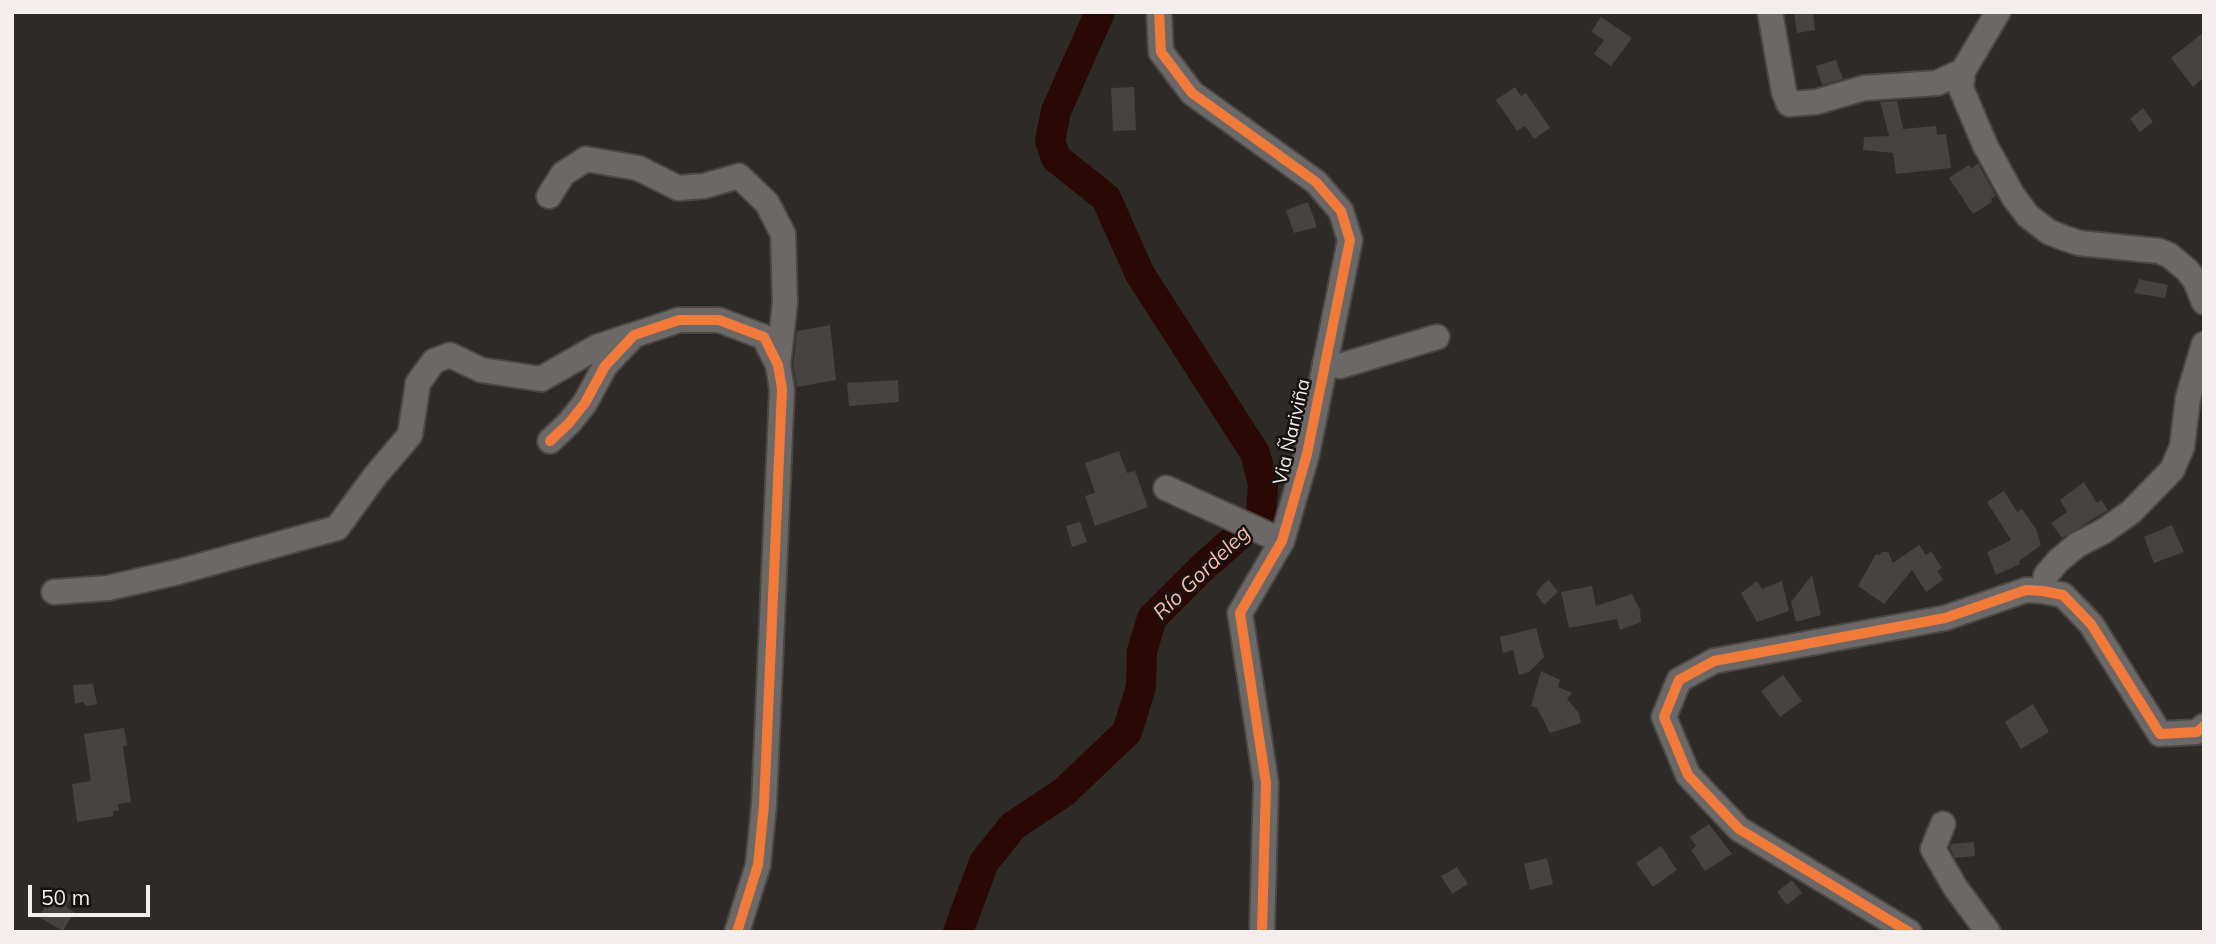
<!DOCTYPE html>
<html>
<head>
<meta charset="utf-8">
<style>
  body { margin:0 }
  #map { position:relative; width:2216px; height:944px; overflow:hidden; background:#2e2a28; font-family:Mulish,sans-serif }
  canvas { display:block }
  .frame { position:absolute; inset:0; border:14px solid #f4eeec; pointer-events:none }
  .scale { position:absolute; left:28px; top:885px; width:122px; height:32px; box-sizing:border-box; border:4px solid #f4eeec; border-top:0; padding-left:9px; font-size:21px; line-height:24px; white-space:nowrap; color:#f4eeec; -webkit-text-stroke:5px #161211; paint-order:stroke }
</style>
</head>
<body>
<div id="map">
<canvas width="2216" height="944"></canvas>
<div class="frame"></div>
<div class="scale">50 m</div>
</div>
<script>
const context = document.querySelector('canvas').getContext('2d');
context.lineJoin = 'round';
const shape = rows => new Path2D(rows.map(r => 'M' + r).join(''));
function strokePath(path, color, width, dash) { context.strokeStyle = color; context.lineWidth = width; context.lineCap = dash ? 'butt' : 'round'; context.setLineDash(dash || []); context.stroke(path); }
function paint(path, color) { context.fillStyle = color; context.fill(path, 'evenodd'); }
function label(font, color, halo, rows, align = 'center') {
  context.font = font + ' Mulish,sans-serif'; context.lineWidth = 5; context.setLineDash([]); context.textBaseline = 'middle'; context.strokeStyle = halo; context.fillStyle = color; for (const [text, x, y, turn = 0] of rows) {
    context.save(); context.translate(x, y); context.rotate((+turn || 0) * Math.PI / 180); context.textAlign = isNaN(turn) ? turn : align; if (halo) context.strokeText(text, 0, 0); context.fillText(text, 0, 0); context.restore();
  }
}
strokePath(shape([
  [958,932,984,862,1013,826,1064,792,1127,732,1141,687,1142,651,1152,618,1203,567,1261,516,1263,484,1255,453,1140,274,1106,198,1056,158,1050,141,1056,111,1100,12]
]), '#2a0904', 30);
paint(shape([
  [1794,12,1813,12,1815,30,1797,33],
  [1601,17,1632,38,1611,66,1594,54,1604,40,1591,32],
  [2204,32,2204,77,2193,87,2171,58],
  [1836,60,1843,79,1822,85,1816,66],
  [1134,87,1136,130,1113,131,1111,88],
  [1515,87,1521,96,1526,93,1550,128,1534,139,1525,126,1517,131,1496,100],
  [1897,101,1903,129,1936,126,1937,135,1946,134,1951,168,1896,174,1893,153,1863,150,1864,137,1889,136,1880,102],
  [2143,108,2153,122,2140,132,2130,119],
  [1978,163,1996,196,1991,199,1992,202,1973,214,1949,178,1969,165,1971,169],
  [1308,202,1317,227,1294,233,1286,210],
  [2139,279,2168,285,2165,298,2134,293],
  [830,325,836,380,797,387,793,365,797,331],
  [898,380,899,402,849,406,847,383],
  [1119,451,1127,473,1135,471,1148,507,1095,526,1085,496,1095,493,1085,463],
  [2084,482,2097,503,2101,500,2108,510,2062,538,2051,523,2067,512,2060,500],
  [2004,491,2017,512,2022,509,2036,529,2041,545,2019,561,2020,564,1996,575,1987,552,2011,540,1987,502],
  [1080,522,1087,542,1072,547,1066,526],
  [2172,525,2184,552,2154,563,2144,537],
  [1919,545,1926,555,1931,551,1942,568,1937,571,1943,580,1926,592,1912,570,1884,604,1858,586,1876,554,1879,555,1882,552,1888,552,1893,563],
  [1812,575,1821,615,1796,622,1791,602],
  [1549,580,1558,592,1544,605,1536,594,1542,585],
  [1757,581,1762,589,1782,581,1789,611,1757,622,1741,593],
  [1592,586,1596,606,1632,594,1640,610,1641,622,1620,630,1617,619,1569,628,1561,592],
  [1536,628,1544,657,1529,672,1519,675,1513,650,1503,653,1500,637],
  [1541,671,1560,680,1558,687,1572,693,1567,699,1579,713,1581,723,1550,733,1537,708,1531,706],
  [1783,675,1802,701,1780,717,1761,691],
  [93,684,97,704,86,706,83,702,75,704,73,685],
  [2033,704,2049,732,2021,749,2005,722],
  [124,728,127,746,123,746,131,802,118,804,119,810,113,811,113,816,77,822,72,784,91,781,84,734],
  [1709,824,1732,854,1705,871,1691,850,1696,846,1690,837],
  [1974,842,1975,856,1955,858,1950,848,1951,844],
  [1661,846,1677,870,1653,887,1636,863],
  [1547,858,1553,884,1530,890,1524,864],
  [1457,867,1468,884,1452,894,1441,876],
  [1792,880,1802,893,1787,905,1777,892],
  [56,887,72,896,66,907,74,912,63,931,39,917]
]), '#464341');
const minor = shape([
  [1159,12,1161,52,1192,93,1316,182,1341,211,1350,240,1307,454,1282,541,1240,613,1266,783,1262,932],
  [1770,12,1784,92,1789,104,1816,102,1864,88,1937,83,1963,71],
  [1998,12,1963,71,1961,88,1985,145,2013,196,2028,216,2049,232,2064,238,2079,243,2159,251,2169,255,2187,270,2195,280,2204,302],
  [549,196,563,174,586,159,638,168,678,188,704,186,739,176,767,203,783,234,785,303,778,365],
  [1325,363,1340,366,1437,337],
  [550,441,569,423,585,403,605,366,634,335,679,320,719,320,764,337,778,365,782,389,764,805,758,865,737,932],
  [1166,488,1282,541],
  [2043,591,2046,575,2058,561,2077,545,2104,531,2131,512,2172,470,2182,447,2188,398,2204,344],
  [54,592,108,588,178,572,337,528,375,476,410,435,418,383,434,361,450,355,481,370,541,379,597,347,630,336],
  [1943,824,1933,849,1955,887,1988,932],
  [1909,932,1739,829,1688,775,1664,717,1679,680,1714,661,1945,618,2026,590,2043,591,2063,595,2091,624,2160,734,2197,732,2204,726]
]);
strokePath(minor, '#4a4745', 28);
strokePath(minor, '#6c6867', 24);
strokePath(shape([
  [1159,12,1161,52,1192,93,1316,182,1341,211,1350,240,1307,454,1282,541,1240,613,1266,783,1262,932],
  [550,441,569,423,585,403,605,366,634,335,679,320,719,320,764,337,778,365,782,389,764,805,758,865,737,932],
  [1909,932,1739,829,1688,775,1664,717,1679,680,1714,661,1945,618,2026,590,2043,591,2063,595,2091,624,2160,734,2197,732,2204,726]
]), '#f17a3a', 10);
label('19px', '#f4eeec', '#161211', [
  ["Via Ñariviña",1292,432,-77]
]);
label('italic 21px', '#fdbca3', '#161211', [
  ["Río Gordeleg",1202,573,-44]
]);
</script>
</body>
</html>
